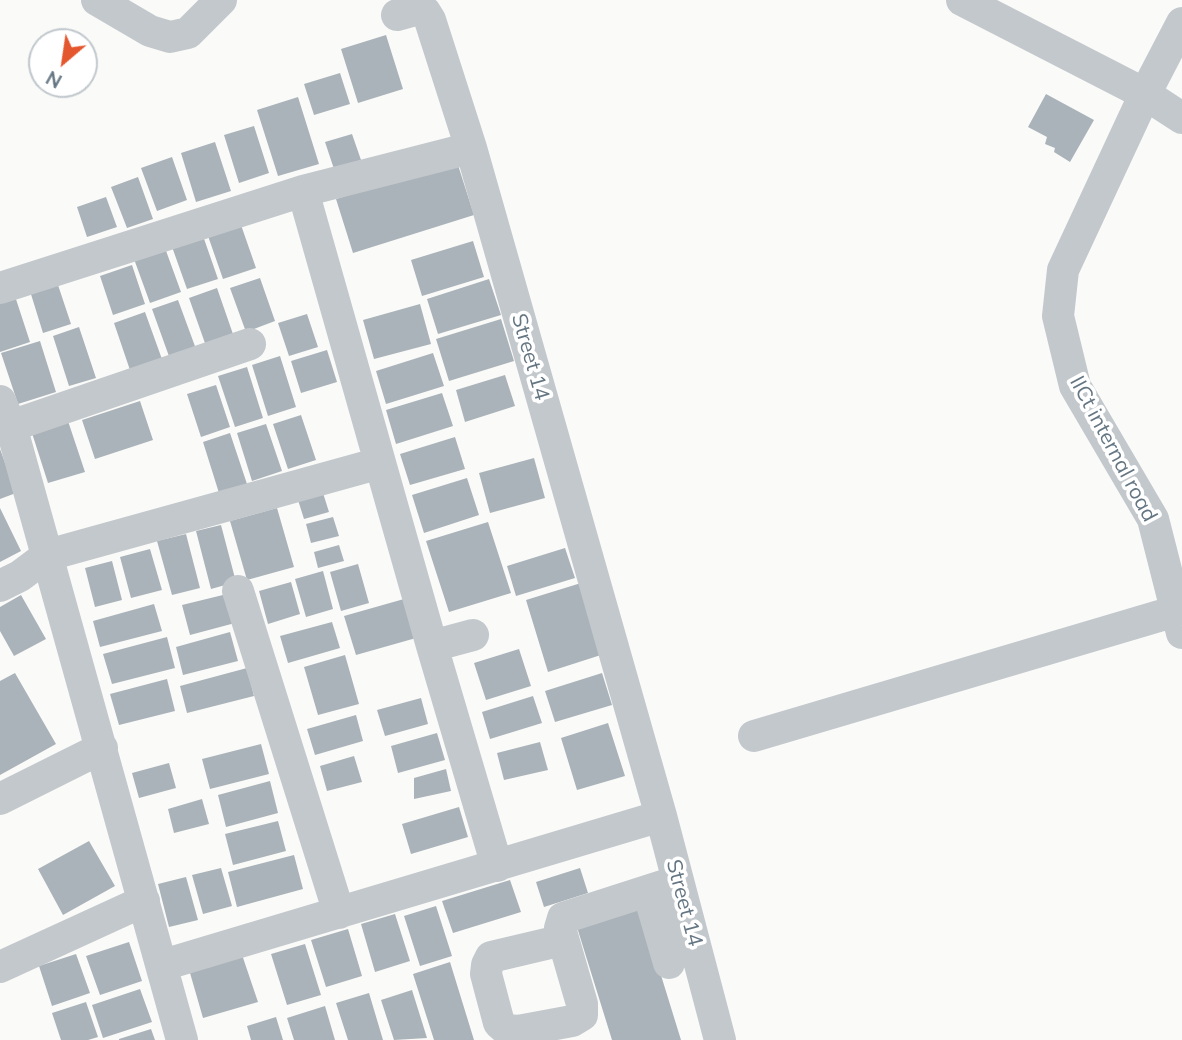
<!DOCTYPE html>
<html>
<head>
<meta charset="utf-8">
<style>
  body { margin:0 }
  #map { position:relative; width:1182px; height:1040px; overflow:hidden; background:#fafaf8; font-family:Mulish,sans-serif }
  canvas { display:block }
  .north { position:absolute; left:28px; top:28px; width:70px; height:70px; box-sizing:border-box; background:#fff; border:2px solid #c1c8cd; border-radius:50%; rotate:209deg; font-size:19px; font-weight:700; line-height:28px; text-align:center; color:#657683 }
  .north::after { content:''; display:block; margin:auto; width:24px; height:32px; background:#e4572e; clip-path:polygon(50% 0,100% 100%,50% 72%,0 100%) }
</style>
</head>
<body>
<div id="map">
<canvas width="1182" height="1040"></canvas>
<div class="north">N</div>
</div>
<script>
const context = document.querySelector('canvas').getContext('2d');
context.lineJoin = 'round';
function paint(path, color) { context.fillStyle = color; context.fill(path, 'evenodd'); }
const shape = rows => new Path2D(rows.map(r => 'M' + r).join(''));
function strokePath(path, color, width, dash) { context.strokeStyle = color; context.lineWidth = width; context.lineCap = dash ? 'butt' : 'round'; context.setLineDash(dash || []); context.stroke(path); }
function label(font, color, halo, rows, align = 'center') {
  context.font = font + ' Mulish,sans-serif'; context.lineWidth = 7; context.setLineDash([]); context.textBaseline = 'middle'; context.strokeStyle = halo; context.fillStyle = color; for (const [text, x, y, turn = 0] of rows) {
    context.save(); context.translate(x, y); context.rotate((+turn || 0) * Math.PI / 180); context.textAlign = isNaN(turn) ? turn : align; if (halo) context.strokeText(text, 0, 0); context.fillText(text, 0, 0); context.restore();
  }
}
paint(shape([
  [386,35,403,89,358,103,341,49],
  [340,73,350,104,314,115,304,84],
  [1046,94,1094,120,1070,162,1054,152,1055,148,1045,144,1047,137,1028,127],
  [298,97,319,164,278,176,257,110],
  [254,126,269,173,239,183,224,135],
  [352,134,361,160,334,169,325,142],
  [215,142,231,191,196,202,181,153],
  [172,157,187,200,157,211,141,168],
  [457,162,474,215,353,253,336,199],
  [138,177,153,219,127,228,111,187],
  [106,197,117,227,87,237,77,207],
  [241,225,256,268,223,279,208,236],
  [202,233,218,279,187,289,171,244],
  [473,241,484,277,422,296,411,260],
  [165,248,181,292,150,303,134,259],
  [132,265,145,304,113,315,100,276],
  [260,278,275,321,246,332,230,288],
  [489,279,501,315,438,334,427,299],
  [57,282,71,324,43,333,30,291],
  [217,288,234,337,206,346,189,298],
  [13,290,30,342,0,352,0,294],
  [178,300,196,349,170,359,152,309],
  [420,304,431,344,374,359,363,320],
  [145,312,163,362,131,373,114,323],
  [307,314,318,347,289,356,278,323],
  [501,319,514,361,449,381,436,339],
  [79,327,96,378,69,386,53,336],
  [40,341,56,392,18,404,1,353],
  [327,350,337,382,301,393,291,361],
  [433,353,444,386,386,404,376,371],
  [280,356,296,407,268,416,252,365],
  [247,367,263,418,235,427,218,376],
  [505,375,515,406,465,422,456,390],
  [216,385,230,427,201,437,187,394],
  [442,393,453,426,396,444,386,410],
  [140,401,153,440,95,459,82,420],
  [301,415,316,460,288,469,273,424],
  [67,418,85,472,48,483,31,430],
  [266,424,282,471,252,481,237,433],
  [230,433,247,484,219,493,203,442],
  [455,437,465,469,410,485,400,454],
  [0,449,16,493,0,499],
  [534,458,545,498,490,513,479,473],
  [467,478,479,515,424,533,412,495],
  [323,493,329,512,304,519,298,500],
  [0,508,21,551,0,562],
  [277,508,294,567,247,580,230,521],
  [333,517,339,536,311,543,306,524],
  [488,522,511,593,449,612,426,541],
  [221,525,236,582,211,589,196,531],
  [186,534,200,588,172,595,157,541],
  [339,545,344,561,318,568,314,552],
  [565,548,575,578,516,596,507,566],
  [150,549,162,590,131,598,120,557],
  [112,561,122,600,95,607,85,568],
  [358,564,369,603,341,611,330,572],
  [323,571,333,609,306,617,295,579],
  [291,582,300,614,268,624,259,591],
  [581,583,604,654,548,672,526,600],
  [227,594,235,623,190,635,182,605],
  [21,595,46,639,14,656,0,631,0,607],
  [404,599,416,638,356,655,344,616],
  [154,604,162,631,100,647,93,621],
  [332,622,340,648,288,663,280,636],
  [230,632,238,661,183,675,176,647],
  [167,637,175,668,112,684,103,654],
  [519,649,531,686,486,700,474,663],
  [345,655,359,704,318,715,304,667],
  [247,668,254,696,187,713,180,686],
  [15,673,56,744,0,775,0,681],
  [602,673,612,705,555,722,545,691],
  [167,679,175,711,119,725,110,694],
  [533,696,542,723,490,739,482,712],
  [421,698,428,724,385,736,377,710],
  [356,715,363,741,315,755,307,729],
  [608,723,625,776,577,790,561,738],
  [437,733,445,760,398,773,391,746],
  [540,742,548,770,504,780,497,753],
  [261,744,269,774,210,789,202,759],
  [354,756,362,782,327,791,320,766],
  [169,763,176,788,139,798,132,773],
  [446,769,451,791,414,799,414,778],
  [270,781,278,813,226,827,218,795],
  [202,799,209,824,174,833,168,809],
  [459,807,468,837,411,854,402,824],
  [278,821,286,851,233,865,225,834],
  [89,841,115,886,63,915,38,869],
  [294,855,303,889,237,907,228,872],
  [221,868,232,906,203,914,192,875],
  [580,868,588,893,544,907,536,882],
  [186,877,198,920,169,927,158,884],
  [510,880,521,912,453,933,442,901],
  [639,904,681,1040,612,1040,576,924],
  [436,906,452,956,420,966,404,916],
  [395,914,410,961,375,972,361,924],
  [348,929,362,976,326,987,311,940],
  [129,942,142,981,100,995,86,956],
  [238,943,258,1002,203,1018,188,966],
  [305,944,321,995,287,1005,271,954],
  [76,954,90,993,52,1006,39,966],
  [450,962,474,1040,434,1040,413,974],
  [140,989,152,1022,103,1038,92,1005],
  [412,990,427,1038,394,1040,381,1000],
  [369,993,383,1040,348,1040,336,1003],
  [86,1002,98,1037,88,1040,61,1040,52,1013],
  [325,1006,335,1040,294,1040,287,1018],
  [276,1017,283,1040,251,1040,247,1026],
  [151,1029,155,1040,119,1040,119,1039]
]), '#aab3b9');
strokePath(shape([
  [97,0,150,31,170,37,188,33,221,0],
  [962,0,1145,94,1063,270,1058,316,1075,386,1153,519,1182,633],
  [397,15,415,10,425,12,430,20,471,148],
  [1182,23,1145,94,1182,118],
  [303,191,432,646,497,866],
  [0,288,303,191,471,148,661,816,720,1040],
  [0,401,11,426,182,1040],
  [11,426,250,344],
  [0,586,20,576,48,555,380,463],
  [238,591,339,913],
  [432,646,473,635],
  [754,736,1176,611],
  [0,799,102,748],
  [648,891,669,963],
  [563,940,491,957,487,965,486,974,499,1023,507,1030,518,1031,572,1021,582,1015,582,1004,560,928,563,918,678,881],
  [163,965,661,816],
  [0,967,144,901]
]), '#c3c8cc', 32);
label('21px', '#657683', '#fff', [
  ["Street 14",530,357,74],
  ["IICt internal road",1113,449,62],
  ["Street 14",684,903,75]
]);
</script>
</body>
</html>
